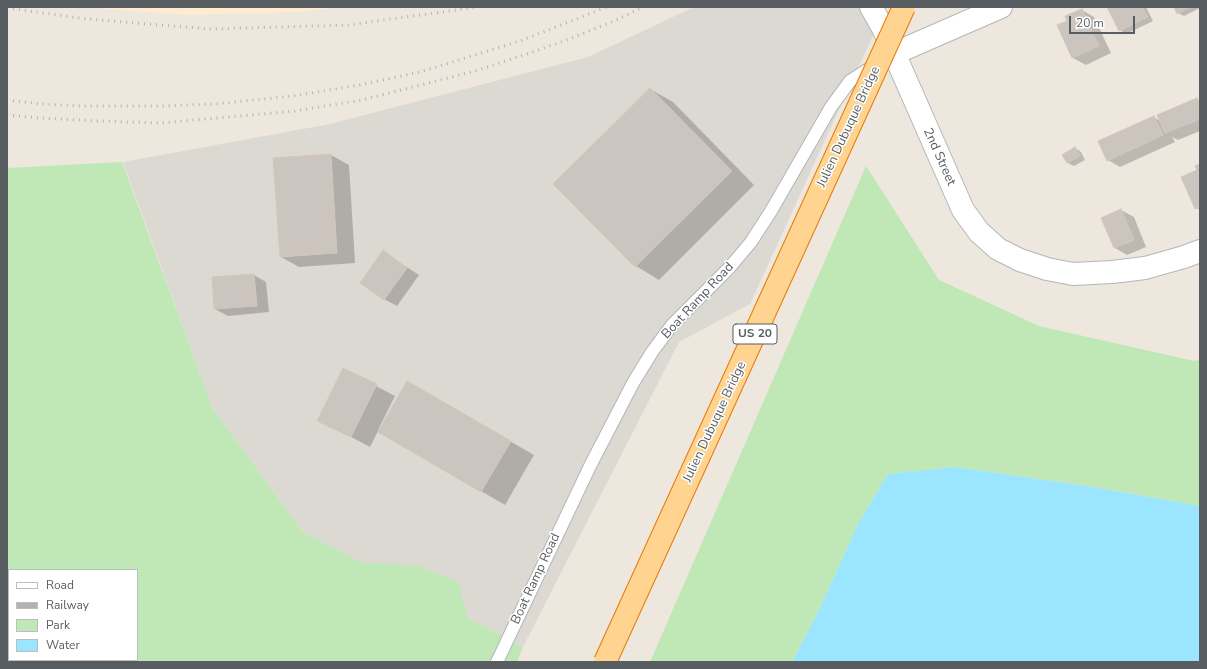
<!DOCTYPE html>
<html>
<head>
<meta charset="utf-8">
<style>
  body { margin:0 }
  #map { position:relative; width:1207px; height:669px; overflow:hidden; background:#ede7de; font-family:"Nunito Sans",sans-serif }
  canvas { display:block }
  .frame { position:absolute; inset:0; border:8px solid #575d61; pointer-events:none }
  .legend { position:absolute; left:8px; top:569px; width:130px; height:92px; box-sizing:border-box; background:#fff; border:1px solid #bcbec0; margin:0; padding:5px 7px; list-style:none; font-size:12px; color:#575d61 }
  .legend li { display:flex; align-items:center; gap:8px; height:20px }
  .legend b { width:20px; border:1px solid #bcbec0 }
  .scale { position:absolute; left:1069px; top:16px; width:66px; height:18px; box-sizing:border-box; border:2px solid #575d61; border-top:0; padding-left:5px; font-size:12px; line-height:14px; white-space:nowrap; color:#575d61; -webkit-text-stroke:3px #fff; paint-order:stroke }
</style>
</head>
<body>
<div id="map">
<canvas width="1207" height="669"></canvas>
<div class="frame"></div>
<ul class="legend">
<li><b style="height:5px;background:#fff"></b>Road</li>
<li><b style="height:5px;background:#b1b2b2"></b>Railway</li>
<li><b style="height:11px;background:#bfe8b6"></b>Park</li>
<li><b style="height:11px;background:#9be5ff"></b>Water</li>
</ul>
<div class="scale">20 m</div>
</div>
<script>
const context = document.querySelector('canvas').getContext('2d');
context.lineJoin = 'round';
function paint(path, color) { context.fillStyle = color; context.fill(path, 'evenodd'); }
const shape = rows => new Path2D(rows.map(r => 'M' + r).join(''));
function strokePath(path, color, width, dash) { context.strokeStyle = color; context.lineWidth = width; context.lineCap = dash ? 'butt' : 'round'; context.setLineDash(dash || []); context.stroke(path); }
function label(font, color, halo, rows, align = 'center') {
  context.font = font + ' "Nunito Sans",sans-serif'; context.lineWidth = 3; context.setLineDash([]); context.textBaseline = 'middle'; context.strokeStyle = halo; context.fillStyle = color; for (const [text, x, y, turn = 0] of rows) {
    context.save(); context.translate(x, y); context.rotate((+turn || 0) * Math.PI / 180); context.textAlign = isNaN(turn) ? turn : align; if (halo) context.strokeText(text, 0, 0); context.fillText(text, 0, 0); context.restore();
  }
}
paint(shape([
  [82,7,344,7,295,12,187,15]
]), '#ffecd0');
paint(shape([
  [694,7,886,7,750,304,679,342,523,647,303,532,213,409,123,162,330,124,588,57]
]), '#dcd9d3');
paint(shape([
  [122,162,213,409,303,532,361,562,419,566,458,582,468,618,523,647,517,662,7,662,7,168],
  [9,570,137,570,137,660,9,660],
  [866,166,939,280,1039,326,1194,361,1200,360,1200,506,1087,486,955,467,888,474,858,524,819,610,792,662,650,662]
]), '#bfe8b6');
paint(shape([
  [955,467,1087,486,1200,506,1200,662,792,662,819,610,858,524,888,474]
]), '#9be5ff');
paint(shape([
  [1108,7,1146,7,1153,21,1126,34,1120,30],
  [1175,7,1200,7,1200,8,1184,16,1178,13],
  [1082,10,1094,17,1111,53,1086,65,1073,58,1059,26,1069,21],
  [650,89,673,102,754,185,659,280,636,266],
  [1197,99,1200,101,1200,131,1178,140,1172,137,1175,142,1120,167,1108,160,1154,117,1160,121],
  [1075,148,1081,152,1085,160,1074,166,1068,163,1063,155],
  [331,155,349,165,355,263,299,267,281,257],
  [1200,165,1200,210,1196,208,1198,171],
  [1121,210,1134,217,1146,247,1127,255,1115,248,1102,218],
  [383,252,419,275,397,306,384,299],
  [254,275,266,282,269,312,228,316,215,309],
  [344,369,395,396,378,430,379,431,408,382,534,455,505,505,378,431,370,447,319,420]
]), '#0003');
const building = shape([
  [1107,7,1142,7,1148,17,1119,31,1107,7],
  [1174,7,1190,7,1177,14,1174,7],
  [1082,9,1099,46,1072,58,1057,25,1067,21,1065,16,1082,9],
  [650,88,732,171,635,267,553,184,650,88],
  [1197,98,1200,104,1200,119,1165,133,1157,115,1197,98],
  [1154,116,1163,135,1107,161,1098,141,1154,116],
  [1075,147,1080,156,1067,163,1062,155,1075,147],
  [331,154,337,253,280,257,273,158,331,154],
  [1200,164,1200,206,1195,209,1181,177,1197,170,1195,166,1200,164],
  [1121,209,1134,240,1114,248,1101,218,1121,209],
  [383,250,407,268,384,300,360,283,383,250],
  [254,274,257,306,214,309,212,277,254,274],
  [343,368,377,384,351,437,317,421,343,368],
  [407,381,511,441,481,492,378,432,407,381]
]);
paint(building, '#ccc5bf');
strokePath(building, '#d2c7bc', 1);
const service = shape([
  [497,662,590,466,633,383,652,352,672,325,730,267,751,242,771,211,831,107,850,81,875,65]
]);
const minor = shape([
  [871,7,883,28,963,210,979,232,998,249,1020,260,1047,269,1073,274,1112,272,1145,268,1184,257,1200,251],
  [893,54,1001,7]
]);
strokePath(service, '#b1b7bb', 14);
strokePath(minor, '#b1b7bb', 24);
strokePath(service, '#fff', 12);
strokePath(minor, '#fff', 22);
strokePath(shape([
  [7,8,87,19,210,29,348,25,478,7],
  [7,100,42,104,81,106,162,106,214,104,293,96,359,85,420,72,520,41,607,7],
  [7,115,39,118,99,121,160,123,295,111,362,100,475,71,527,54,569,39,614,21,643,7]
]), '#b1b2b2', 3, [1, 5]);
const trunkBridge = shape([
  [605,662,904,7]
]);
strokePath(trunkBridge, '#ea7800', 24, []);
strokePath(trunkBridge, '#ffd491', 22);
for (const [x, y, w] of [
  [755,334,44]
]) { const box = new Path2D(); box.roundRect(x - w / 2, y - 10, w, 20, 3); context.fillStyle = '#fff'; context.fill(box); strokePath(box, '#575d61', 1); }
label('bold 12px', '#575d61', null, [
  ["US 20",755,334]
]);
label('13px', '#575d61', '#fff', [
  ["Julien Dubuque Bridge",849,127,-65],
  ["2nd Street",939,157,66],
  ["Boat Ramp Road",698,301,-47],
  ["Julien Dubuque Bridge",715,422,-65],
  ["Boat Ramp Road",536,579,-65]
]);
</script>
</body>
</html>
